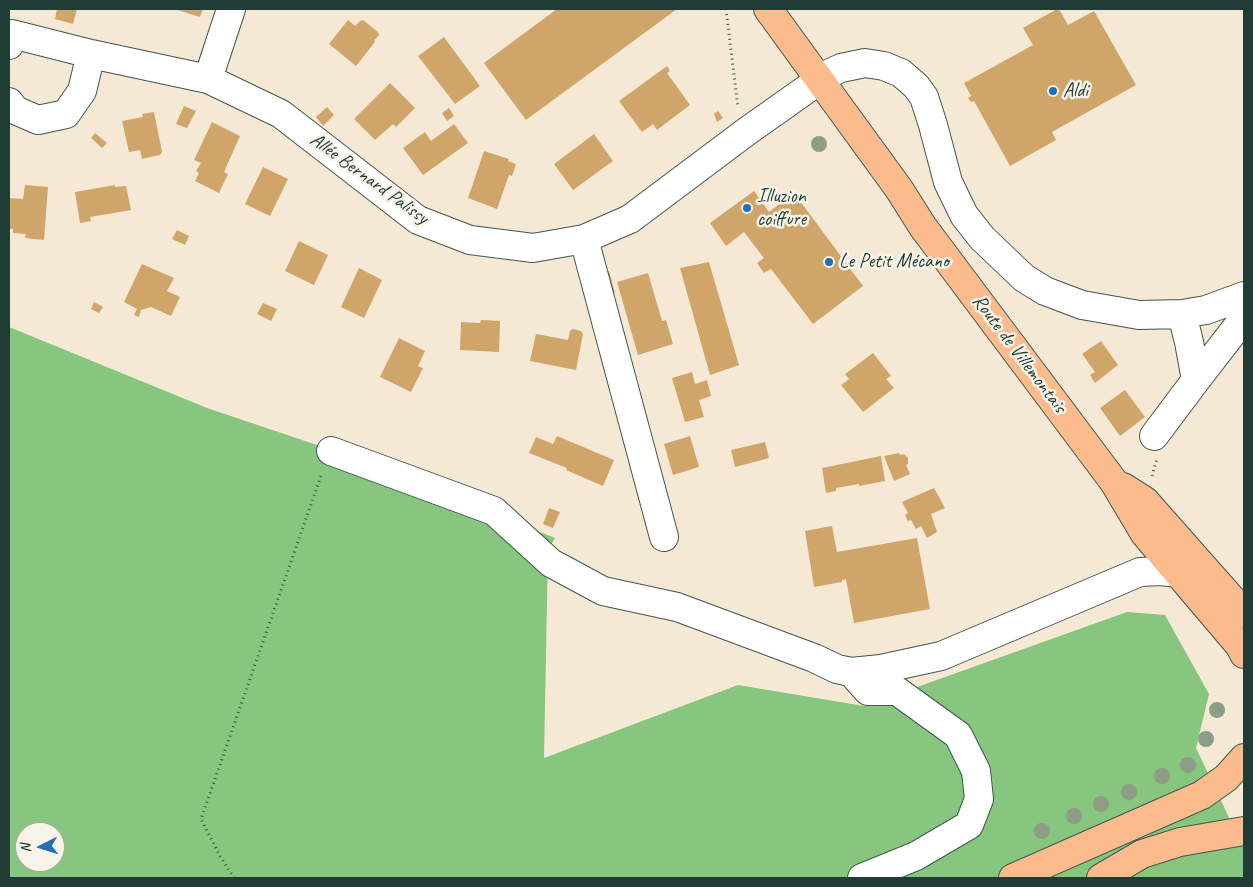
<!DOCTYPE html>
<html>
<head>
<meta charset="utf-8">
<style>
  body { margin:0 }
  #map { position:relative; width:1253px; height:887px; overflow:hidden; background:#f5e9d5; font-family:Caveat,sans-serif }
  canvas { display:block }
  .frame { position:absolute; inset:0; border:10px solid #1f3d34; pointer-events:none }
  .north { position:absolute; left:15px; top:822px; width:50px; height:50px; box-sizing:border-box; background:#f7f3e8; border:1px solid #a1aaa0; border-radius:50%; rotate:265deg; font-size:14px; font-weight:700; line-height:20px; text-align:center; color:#1f3d34 }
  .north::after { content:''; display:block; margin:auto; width:18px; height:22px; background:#1f6fb2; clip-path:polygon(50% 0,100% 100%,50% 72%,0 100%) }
</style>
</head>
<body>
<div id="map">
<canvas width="1253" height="887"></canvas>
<div class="frame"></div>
<div class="north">N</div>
</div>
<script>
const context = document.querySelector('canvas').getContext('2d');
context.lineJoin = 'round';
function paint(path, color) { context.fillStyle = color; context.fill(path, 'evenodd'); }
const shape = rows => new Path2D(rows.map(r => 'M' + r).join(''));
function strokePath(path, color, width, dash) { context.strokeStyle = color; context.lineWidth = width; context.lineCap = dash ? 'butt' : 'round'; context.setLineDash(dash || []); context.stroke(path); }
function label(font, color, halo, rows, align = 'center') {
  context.font = font + ' Caveat,sans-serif'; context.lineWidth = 5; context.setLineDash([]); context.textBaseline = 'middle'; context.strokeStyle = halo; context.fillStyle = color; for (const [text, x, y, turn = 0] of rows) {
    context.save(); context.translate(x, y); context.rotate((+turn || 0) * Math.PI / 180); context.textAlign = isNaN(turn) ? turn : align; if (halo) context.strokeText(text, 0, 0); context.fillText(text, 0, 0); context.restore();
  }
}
paint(shape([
  [9,327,207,408,320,446,555,538,548,550,544,758,738,685,864,706,1127,612,1165,615,1209,694,1196,748,1244,849,1244,878,9,878],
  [25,832,55,832,55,862,25,862]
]), '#86c67e');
paint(shape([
  [57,9,77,9,73,24,55,19],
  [174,9,203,9,200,17],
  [557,9,677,9,526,120,484,63],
  [1057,9,1059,9,1068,25,1094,11,1136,85,1052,132,1056,140,1010,166,974,101,971,102,968,98,971,96,964,83,1033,45,1023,28],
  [348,20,355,26,360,21,363,20,378,32,379,35,374,41,375,42,356,66,329,44],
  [444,37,480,86,455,104,418,56],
  [667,66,670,71,667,73,690,105,657,130,653,124,642,132,619,101],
  [390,83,415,108,396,127,393,124,375,140,354,119],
  [184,106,196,111,187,128,176,124],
  [327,107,334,115,323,126,316,117],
  [449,108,454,116,447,121,442,113],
  [718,111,723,118,717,122,714,114],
  [154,112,162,152,160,155,142,159,140,150,129,152,122,121,143,117,142,114],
  [212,122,240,136,224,172,228,174,219,193,195,181,199,173,196,171,201,163,194,160],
  [454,124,468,143,423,175,403,148,425,132,431,141],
  [95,133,107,143,102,148,91,138],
  [594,134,613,161,573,190,554,164],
  [484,151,509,159,508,161,516,164,512,176,509,175,497,209,468,198],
  [263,167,288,179,270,216,245,204],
  [25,185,48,187,44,240,25,238,26,234,13,233,13,229,9,229,9,198,23,199],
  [115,185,115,187,126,186,131,210,90,217,91,221,80,223,75,192],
  [754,191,769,212,794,193,863,286,813,324,771,269,764,273,757,263,764,258,744,232,726,246,710,223],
  [177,230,189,236,185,245,172,239],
  [299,241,328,255,314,285,285,271],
  [709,262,739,365,710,375,680,268],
  [142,264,174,278,167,291,180,297,171,316,151,307,141,310,139,317,134,315,137,309,124,302],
  [359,268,382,280,364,318,341,307],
  [609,271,615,293,604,297,598,274],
  [648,273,662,321,666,320,673,344,638,355,617,282],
  [94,302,103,307,99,313,91,309],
  [263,303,277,309,271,321,257,314],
  [481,320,500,321,499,352,460,350,461,322,480,323],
  [573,329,581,331,583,334,576,370,530,361,536,334,568,340,570,331],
  [399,338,425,351,418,366,423,368,411,392,380,377],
  [1101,341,1118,365,1095,383,1090,375,1095,372,1082,354],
  [873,353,891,376,886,379,894,388,863,412,841,385,849,379,845,374],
  [692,372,695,384,707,380,711,396,699,400,704,417,685,422,672,378],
  [1125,390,1145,417,1120,436,1100,408],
  [557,436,614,460,603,486,566,470,567,468,529,453,536,437,553,444],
  [690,436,699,467,673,475,664,444],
  [765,442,769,458,735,467,731,450],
  [899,453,900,455,904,454,908,458,908,464,906,465,910,474,894,481,884,456],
  [881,456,885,481,859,486,859,484,836,488,836,491,826,493,822,468],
  [934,488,945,508,931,514,937,532,927,538,921,526,916,529,911,520,908,521,905,515,908,513,902,502],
  [549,508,560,512,553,528,543,524],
  [832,526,837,552,917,538,930,609,854,623,846,579,842,580,842,582,814,587,805,531]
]), '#d0a56a');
const minor = shape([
  [9,45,12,34,91,54,208,79,281,114,418,220,470,240,533,248,584,239,630,219,746,132,828,74,841,68,865,63,884,66,901,73,916,86,924,97,933,125,948,182,964,215,982,238,1024,278,1045,291,1082,305,1139,315,1182,314,1206,310,1244,296],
  [208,79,231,9],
  [9,102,15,110,38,120,66,114,82,91,91,54],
  [584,239,664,537],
  [1182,314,1189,342,1196,380],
  [1154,436,1196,380,1244,318],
  [331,451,494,511,551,563,603,591,677,607,814,658,837,669,851,672,881,669,941,656,1140,572,1161,571,1178,573],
  [851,672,868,691,897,691,958,735,976,771,979,799,969,825,916,856,862,878]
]);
const major = shape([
  [768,9,899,189,923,227,1114,482,1145,534,1240,646,1244,654],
  [1123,487,1145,501,1244,613],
  [1013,878,1202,795,1226,778,1244,758],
  [1101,878,1142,854,1180,842,1244,831]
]);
strokePath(minor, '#3f574c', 30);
strokePath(major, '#3f574c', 30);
strokePath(shape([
  [726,9,738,108],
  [1152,476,1157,458],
  [234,878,220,856,201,819,322,473]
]), '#3f574c', 3, [1, 4]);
strokePath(minor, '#fff', 28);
strokePath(major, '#fbbb8d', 28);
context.fillStyle = '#8e9d86';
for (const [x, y] of [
  [819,144],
  [1217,710],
  [1206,739],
  [1188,765],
  [1162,776],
  [1129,792],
  [1101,804],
  [1074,816],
  [1042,831]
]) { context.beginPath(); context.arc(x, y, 8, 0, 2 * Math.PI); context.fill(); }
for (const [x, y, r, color] of [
  [1053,91,5,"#1f6fb2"],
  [747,208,5,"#1f6fb2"],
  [829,262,5,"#1f6fb2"]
]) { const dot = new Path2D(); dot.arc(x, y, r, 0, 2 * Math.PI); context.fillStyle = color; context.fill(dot); strokePath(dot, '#f7f3e8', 2); }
label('20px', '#1f3d34', '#f7f3e8', [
  ["Aldi",1063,91],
  ["Illuzion",757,197],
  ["coiffure",757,220],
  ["Le Petit Mécano",839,262]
], 'left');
label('20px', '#1f3d34', '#f7f3e8', [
  ["Allée Bernard Palissy",369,179,36],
  ["Route de Villemontais",1019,354,53]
]);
</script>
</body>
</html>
